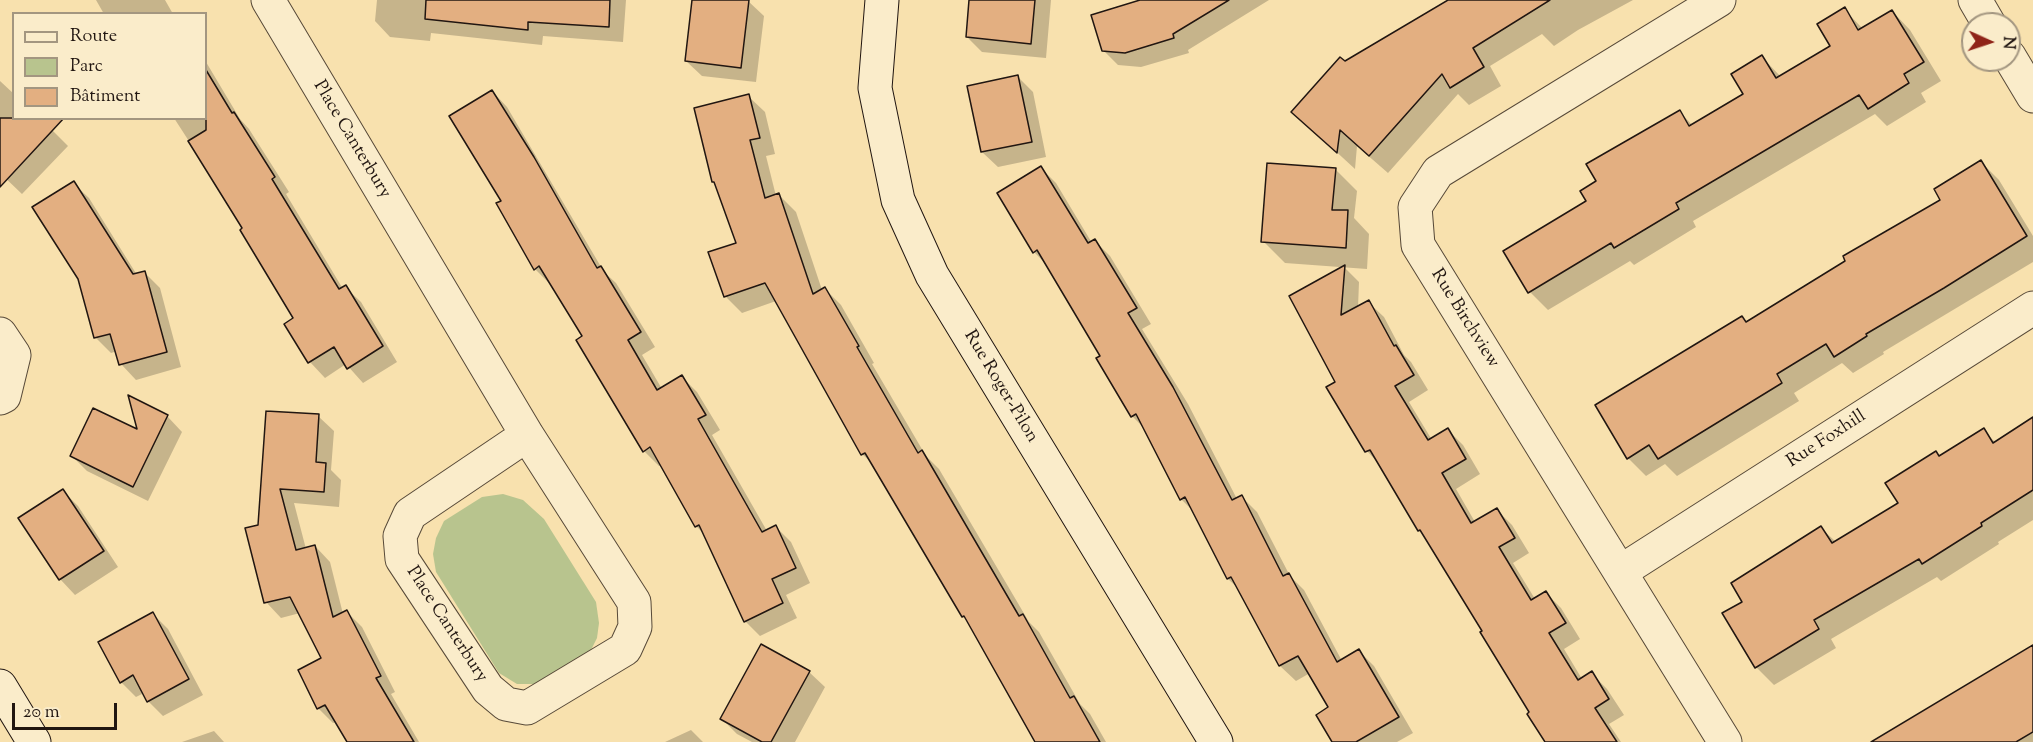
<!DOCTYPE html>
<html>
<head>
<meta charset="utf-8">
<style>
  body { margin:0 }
  #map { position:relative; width:2033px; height:742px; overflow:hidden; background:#f8e1ae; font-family:"Sorts Mill Goudy",serif }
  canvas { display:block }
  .legend { position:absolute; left:12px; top:12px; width:195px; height:108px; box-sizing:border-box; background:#faecca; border:2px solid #a39680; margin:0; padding:8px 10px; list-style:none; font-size:18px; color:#211611 }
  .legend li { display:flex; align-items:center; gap:12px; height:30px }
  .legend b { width:30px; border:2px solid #a39680 }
  .north { position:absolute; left:1961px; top:12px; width:60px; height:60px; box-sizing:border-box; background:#faecca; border:2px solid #a39680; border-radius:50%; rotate:93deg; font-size:16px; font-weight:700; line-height:24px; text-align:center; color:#211611 }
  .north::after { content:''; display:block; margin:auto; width:21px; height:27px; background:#8f2418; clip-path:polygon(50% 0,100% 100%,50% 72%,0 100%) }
  .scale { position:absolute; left:12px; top:703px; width:105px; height:27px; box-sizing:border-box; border:3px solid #211611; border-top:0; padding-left:8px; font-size:18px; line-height:21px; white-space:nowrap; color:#211611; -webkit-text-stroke:4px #faecca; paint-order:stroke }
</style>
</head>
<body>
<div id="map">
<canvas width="2033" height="742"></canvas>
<ul class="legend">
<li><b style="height:8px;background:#faecca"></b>Route</li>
<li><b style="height:16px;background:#b8c48e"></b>Parc</li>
<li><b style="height:16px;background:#e3af81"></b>Bâtiment</li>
</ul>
<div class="north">N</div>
<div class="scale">20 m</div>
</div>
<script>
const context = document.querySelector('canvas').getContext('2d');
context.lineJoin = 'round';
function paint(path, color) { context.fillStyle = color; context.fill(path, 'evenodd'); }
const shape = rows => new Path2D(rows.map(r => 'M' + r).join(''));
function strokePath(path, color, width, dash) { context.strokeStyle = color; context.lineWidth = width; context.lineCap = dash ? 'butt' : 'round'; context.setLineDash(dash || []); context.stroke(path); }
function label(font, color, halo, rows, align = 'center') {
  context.font = font + ' "Sorts Mill Goudy",serif'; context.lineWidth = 6; context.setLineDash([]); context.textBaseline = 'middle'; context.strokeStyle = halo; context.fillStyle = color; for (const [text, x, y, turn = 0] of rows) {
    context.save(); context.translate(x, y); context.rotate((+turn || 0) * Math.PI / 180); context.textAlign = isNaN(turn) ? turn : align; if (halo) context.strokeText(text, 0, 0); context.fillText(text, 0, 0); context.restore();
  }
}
paint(shape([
  [503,494,523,500,544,519,596,602,599,623,597,638,590,652,545,682,534,684,517,684,499,673,436,572,433,554,436,538,444,521,482,497]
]), '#b8c48e');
paint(shape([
  [96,0,165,0,173,14,104,14],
  [377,0,626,0,623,42,543,36,542,45,431,33,430,41,390,37,375,21],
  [694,0,748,1,764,16,756,82,702,76,686,61],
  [971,0,1051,0,1046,58,982,52,967,37],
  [1146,0,1269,0,1188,50,1189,53,1141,67,1118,65,1103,50],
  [1451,0,1633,0,1578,30,1554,46,1542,34,1490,66,1501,86,1469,105,1458,94,1388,173,1357,146,1355,169,1293,112,1345,63],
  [1844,9,1862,28,1892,11,1910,30,1941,81,1921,93,1926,102,1887,126,1875,114,1693,221,1696,227,1634,265,1630,261,1548,310,1530,292,1505,252,1588,202,1598,181,1680,112,1693,126,1745,94,1762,57,1780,76,1832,47],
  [206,62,240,119,249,129,289,192,286,194,343,289,345,287,361,302,397,362,363,383,346,364,325,378,310,362,286,324,295,318,245,228,174,118,206,118],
  [1018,77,1033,92,1046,157,998,167,982,152],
  [0,81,14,94,14,118,40,118,68,146,22,194,0,173],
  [492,91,507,107,604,272,616,283,655,347,642,355,662,389,682,377,697,392,720,430,712,435,767,531,776,527,791,542,810,583,786,595,797,618,760,636,745,621,704,534,696,526,662,465,659,466,644,451,584,337,550,284,535,269,503,201],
  [748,96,765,112,775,154,766,156,776,196,779,195,796,212,822,290,825,289,841,305,874,363,872,364,926,456,939,469,1029,622,1039,632,1080,704,1090,714,1106,742,1037,742,970,623,963,616,874,465,862,454,776,301,742,313,725,296,738,243,717,186,713,182],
  [1981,162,1999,180,2033,236,2033,262,1883,352,1884,354,1853,373,1842,363,1794,393,1799,401,1677,476,1665,464,1646,476,1628,458,1742,318,1747,323,1942,200],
  [1041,168,1056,183,1092,243,1095,241,1110,256,1151,324,1142,329,1188,404,1237,499,1242,497,1257,512,1290,576,1304,590,1342,661,1359,651,1374,666,1413,733,1397,742,1335,742,1330,708,1310,673,1296,681,1280,666,1240,590,1228,579,1194,512,1181,499,1144,428,1132,416,1102,356,1049,267,1034,252],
  [1335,169,1357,191,1354,218,1369,234,1367,269,1285,263,1263,241],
  [73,183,89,198,137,275,145,273,160,288,181,367,136,380,121,364,117,351,111,353,95,337],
  [1344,267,1359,282,1358,308,1368,302,1384,317,1404,355,1411,362,1428,390,1409,402,1432,440,1448,430,1463,445,1480,474,1456,489,1475,522,1497,510,1512,525,1529,553,1513,563,1535,599,1546,593,1561,608,1580,639,1564,649,1582,679,1591,673,1607,689,1624,715,1609,724,1621,742,1546,742,1531,713,1425,535,1419,530,1381,466,1367,451,1337,382,1291,297],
  [167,416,182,432,148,501,87,471,72,456,140,432],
  [318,416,334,431,331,470,341,480,339,507,294,503,306,549,315,546,330,562,343,614,347,612,362,627,395,692,391,694,419,742,348,742,336,722,333,723,318,708,323,659,300,613,281,618,266,602,259,526],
  [2033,419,2033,520,1998,542,1999,544,1941,581,1937,577,1831,639,1836,648,1774,685,1756,667,1744,602,1821,528,1836,542,1900,504,1940,458,1983,430,1996,443],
  [63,491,78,506,118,567,75,595,60,579],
  [153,614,168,629,203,695,163,716,148,701,144,693,136,697,121,682],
  [2033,647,2033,742,1872,742],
  [809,672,825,687,795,742,752,742,737,734,722,719],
  [691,730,703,742,665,742],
  [214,731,224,742,182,742]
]), '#0003');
const building = shape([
  [426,0,610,0,609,27,528,22,528,30,425,19,426,0],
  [692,0,749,0,741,68,685,61,692,0],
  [969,0,1035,0,1031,44,966,37,969,0],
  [1140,0,1229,0,1173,34,1174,38,1125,53,1102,51,1091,15,1140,0],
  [1448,0,1550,0,1473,48,1484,67,1450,88,1442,74,1369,156,1340,130,1337,153,1291,112,1340,57,1345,61,1448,0],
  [1845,7,1858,30,1892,10,1924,62,1904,74,1909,83,1868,109,1859,95,1676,203,1679,209,1614,248,1611,243,1528,293,1503,251,1586,201,1580,191,1596,181,1586,164,1680,110,1689,126,1743,94,1731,74,1762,55,1776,78,1830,46,1817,24,1845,7],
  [206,70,232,113,234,112,275,177,272,179,339,289,346,285,383,346,347,369,334,347,308,363,284,324,293,318,240,230,242,228,188,141,206,130,206,70],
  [1018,75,1032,142,981,152,967,86,1018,75],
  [492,90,534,157,597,268,601,266,641,332,628,340,657,390,682,375,706,415,698,419,762,532,776,525,796,568,772,579,783,603,744,622,699,525,695,527,650,447,643,452,576,340,582,336,539,266,534,270,496,203,501,201,449,116,492,90],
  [749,94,760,138,750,140,765,198,779,193,813,294,825,287,859,346,857,347,918,453,922,450,1019,616,1023,614,1070,698,1074,696,1100,742,1035,742,964,616,962,617,865,453,861,455,765,283,724,297,708,252,736,243,714,182,712,182,694,108,749,94],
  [0,118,64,118,0,187,0,118],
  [1981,160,2027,236,1944,288,1866,334,1867,336,1834,357,1826,344,1777,374,1782,383,1658,459,1649,445,1627,459,1595,405,1742,316,1746,322,1845,261,1843,256,1940,200,1934,189,1981,160],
  [1267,163,1336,168,1332,210,1348,210,1346,248,1261,242,1267,163],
  [1041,166,1088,243,1095,239,1137,308,1128,313,1173,387,1232,500,1242,495,1283,576,1289,573,1337,662,1359,649,1399,717,1356,742,1332,742,1316,715,1328,707,1298,656,1279,666,1231,577,1227,579,1185,497,1180,500,1136,414,1131,417,1096,358,1100,356,1037,250,1033,253,997,193,1041,166],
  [74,181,133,274,145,271,167,352,119,365,110,334,94,338,78,279,32,207,74,181],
  [1345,265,1341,315,1369,300,1394,346,1396,345,1414,375,1395,386,1428,440,1448,428,1466,459,1442,473,1471,523,1497,508,1515,538,1499,547,1531,600,1546,591,1566,623,1549,633,1578,680,1592,671,1609,699,1595,708,1617,742,1545,742,1527,714,1529,712,1480,632,1482,631,1420,530,1418,531,1370,450,1365,452,1326,387,1335,382,1289,296,1345,265],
  [128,395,168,415,133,487,70,456,93,408,137,429,128,395],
  [266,411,319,414,316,462,326,463,324,492,280,489,296,550,315,545,333,617,347,610,381,676,376,678,414,742,347,742,325,705,317,709,298,670,321,658,290,597,264,603,245,528,258,525,266,411],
  [2033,417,2033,490,1981,523,1982,526,1922,564,1919,559,1814,620,1819,629,1755,668,1722,613,1742,602,1731,583,1821,526,1832,543,1898,503,1885,483,1936,451,1939,456,1984,428,1993,443,2033,417],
  [63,489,104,551,59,580,18,518,63,489],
  [153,612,189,679,147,702,133,675,120,683,98,642,153,612],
  [761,644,810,671,771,742,762,742,720,719,761,644],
  [2033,645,2033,732,2016,742,1871,742,2033,645]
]);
paint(building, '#e3af81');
strokePath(building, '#211611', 1.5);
const street = shape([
  [268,0,527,435,634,602,635,627,625,649,527,708,506,704,488,689,402,559,400,536,410,514,527,435],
  [1719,0,1438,172,1415,207,1418,245,1725,742],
  [1975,0,1989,24],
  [2009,56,2033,96],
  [0,334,14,355,4,396,0,398],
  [1620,572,2033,308]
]);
const secondary = shape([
  [882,0,875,88,898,200,932,275,1216,742],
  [0,686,34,742]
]);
strokePath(street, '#574938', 35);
strokePath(secondary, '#211611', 35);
strokePath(street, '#faecca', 33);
strokePath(secondary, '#faecca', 33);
label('18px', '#211611', '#faecca', [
  ["Place Canterbury",351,140,59],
  ["Rue Birchview",1464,319,58],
  ["Rue Roger-Pilon",1000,387,59],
  ["Rue Foxhill",1827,440,-33],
  ["Place Canterbury",446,625,57]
]);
</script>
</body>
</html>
